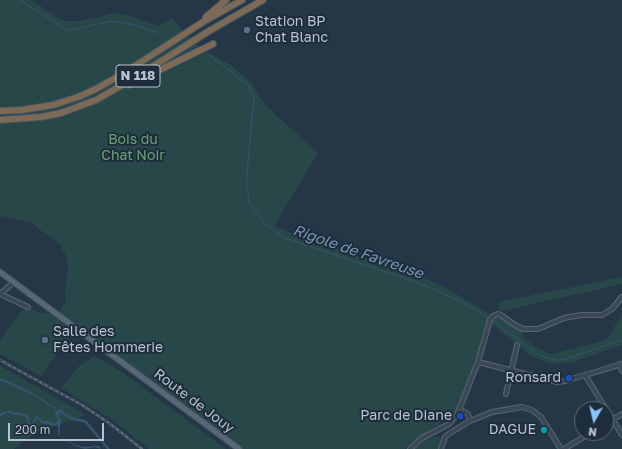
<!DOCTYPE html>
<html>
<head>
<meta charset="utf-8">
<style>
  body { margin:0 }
  #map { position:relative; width:622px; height:449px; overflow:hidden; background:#253747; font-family:"Golos Text",sans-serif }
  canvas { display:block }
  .north { position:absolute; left:574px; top:401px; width:40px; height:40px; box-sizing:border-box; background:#1e2d3b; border:1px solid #5c6976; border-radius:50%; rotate:188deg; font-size:11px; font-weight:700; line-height:16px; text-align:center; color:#b8c3cf }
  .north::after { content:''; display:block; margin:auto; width:14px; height:18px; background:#8dc4ff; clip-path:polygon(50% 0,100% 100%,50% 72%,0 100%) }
  .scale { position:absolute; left:8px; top:423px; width:96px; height:18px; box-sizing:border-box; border:2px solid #b8c3cf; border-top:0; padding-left:5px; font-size:12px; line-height:14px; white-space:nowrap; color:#b8c3cf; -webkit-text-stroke:3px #1e2d3b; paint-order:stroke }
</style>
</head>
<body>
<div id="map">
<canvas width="622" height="449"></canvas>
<div class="north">N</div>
<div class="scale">200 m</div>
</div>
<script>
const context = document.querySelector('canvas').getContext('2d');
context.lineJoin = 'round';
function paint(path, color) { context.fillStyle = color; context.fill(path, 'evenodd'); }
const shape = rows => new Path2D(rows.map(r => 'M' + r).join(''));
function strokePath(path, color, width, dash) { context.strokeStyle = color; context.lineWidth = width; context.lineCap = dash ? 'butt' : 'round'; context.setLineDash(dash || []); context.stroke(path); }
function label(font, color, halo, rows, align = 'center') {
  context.font = font + ' "Golos Text",sans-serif'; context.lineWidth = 4; context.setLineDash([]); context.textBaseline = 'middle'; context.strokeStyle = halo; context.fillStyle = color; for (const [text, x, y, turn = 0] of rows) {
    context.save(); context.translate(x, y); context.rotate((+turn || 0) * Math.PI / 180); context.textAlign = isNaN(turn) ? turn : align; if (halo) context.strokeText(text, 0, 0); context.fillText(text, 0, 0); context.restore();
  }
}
paint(shape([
  [0,0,32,0,56,17,65,21,81,21,114,13,133,17,158,26,172,18,201,49,231,65,252,83,259,97,275,114,318,153,276,222,275,227,355,255,400,267,441,285,492,315,480,356,463,401,452,416,407,445,405,449,242,449,59,312,66,301,65,292,68,265,65,254,60,245,53,238,40,230,31,222,0,216],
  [622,277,622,284,501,311,499,308,499,302],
  [25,307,42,313,49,313,73,331,41,376,0,354,0,340],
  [622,315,622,345,573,362,557,364,547,362,531,356,491,323,493,318,500,317,512,327,524,331,522,337,536,347,551,354,606,340],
  [95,356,125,374,226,449,149,449,108,417,61,388,80,365],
  [0,366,73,407,86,415,34,433,14,449,0,449],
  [430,437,439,437,441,440,438,449,414,449,417,445]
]), '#274748');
paint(shape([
  [0,378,6,380,31,392,57,409,55,409,33,395,0,380],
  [60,409,71,417,86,420,110,449,107,449,85,423,72,420,61,413,58,414,61,421,59,435,75,445,85,447,97,446,99,446,101,449,94,447,85,449,75,446,58,435,58,425,53,426,48,424,43,424,37,419,32,426,29,426,28,424,29,422,31,424,32,423,34,419,37,416,43,421,49,421,52,423,56,423,58,420,55,413,56,411],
  [9,411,25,414,28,416,29,421,27,423,26,417,23,416,7,413,4,414,0,418,0,414,3,412]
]), '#37546f');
strokePath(shape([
  [20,0,65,29,71,30,112,21,135,25,159,33],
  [207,53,248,85,254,97,246,185,250,204,266,225,285,238,416,282,460,301,490,318],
  [492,320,530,349,539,355,551,359,558,360,566,359,622,340]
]), '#37546f', 1);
const minor = shape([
  [0,294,28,307],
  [0,294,14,282],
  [478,362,557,382,565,381,622,364],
  [620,364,622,371],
  [585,375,622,435],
  [506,394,517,345],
  [460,410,468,414,470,421],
  [606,423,622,414],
  [410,449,422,438,449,424,457,415,478,362,490,320,493,316,498,314,501,315,513,324,523,329,538,329,564,318,581,315,602,315,612,309,622,297],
  [441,449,445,437,450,433,470,421,492,412,522,407,532,410,541,417,561,449],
  [564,449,590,433]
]);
const major = shape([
  [0,272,239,449]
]);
const highway = shape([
  [206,17,226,0],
  [129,85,213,44],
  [0,111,22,110,53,105,78,97,96,89,124,73,203,22,242,0],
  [0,120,41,117,61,113,96,100,131,80,209,31,263,0]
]);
strokePath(minor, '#586673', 6);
strokePath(major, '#465462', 7);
strokePath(highway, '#445360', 8);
strokePath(minor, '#3a4856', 4);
strokePath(major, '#586776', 5);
strokePath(highway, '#7d6a56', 6);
const rail = shape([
  [0,360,82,405,109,423,142,449]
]);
strokePath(rail, '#5b6d7d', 2.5);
strokePath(rail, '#1e2d3b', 1, [3]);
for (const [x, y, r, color] of [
  [247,30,4,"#5c6f8a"],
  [45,340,4,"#5c6f8a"],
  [569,378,4,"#1a4fb4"],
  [460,416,4,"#1a4fb4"],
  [544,430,4,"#0f9aa8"]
]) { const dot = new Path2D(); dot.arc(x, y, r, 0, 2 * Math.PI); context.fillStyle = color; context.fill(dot); strokePath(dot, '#1e2d3b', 1.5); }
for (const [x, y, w] of [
  [138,76,44]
]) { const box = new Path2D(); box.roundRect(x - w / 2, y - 11, w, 22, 3); context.fillStyle = '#1e2d3b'; context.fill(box); strokePath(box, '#b8c3cf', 1); }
label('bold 13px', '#b8c3cf', null, [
  ["N 118",138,76]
]);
label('14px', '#b8c3cf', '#1e2d3b', [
  ["Station BP",255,22,"left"],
  ["Chat Blanc",255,38,"left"],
  ["Salle des",53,332,"left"],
  ["Fêtes Hommerie",53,348,"left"],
  ["Ronsard",561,378],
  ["Parc de Diane",452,416],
  ["DAGUE",536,430]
], 'right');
label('14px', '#6ca273', '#1e2d3b', [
  ["Bois du",133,140],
  ["Chat Noir",133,156]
]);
label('14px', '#b8c3cf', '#1e2d3b', [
  ["Route de Jouy",194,401,37]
]);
label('italic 15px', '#7596b5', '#1e2d3b', [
  ["Rigole de Favreuse",358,252,19]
]);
</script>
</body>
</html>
